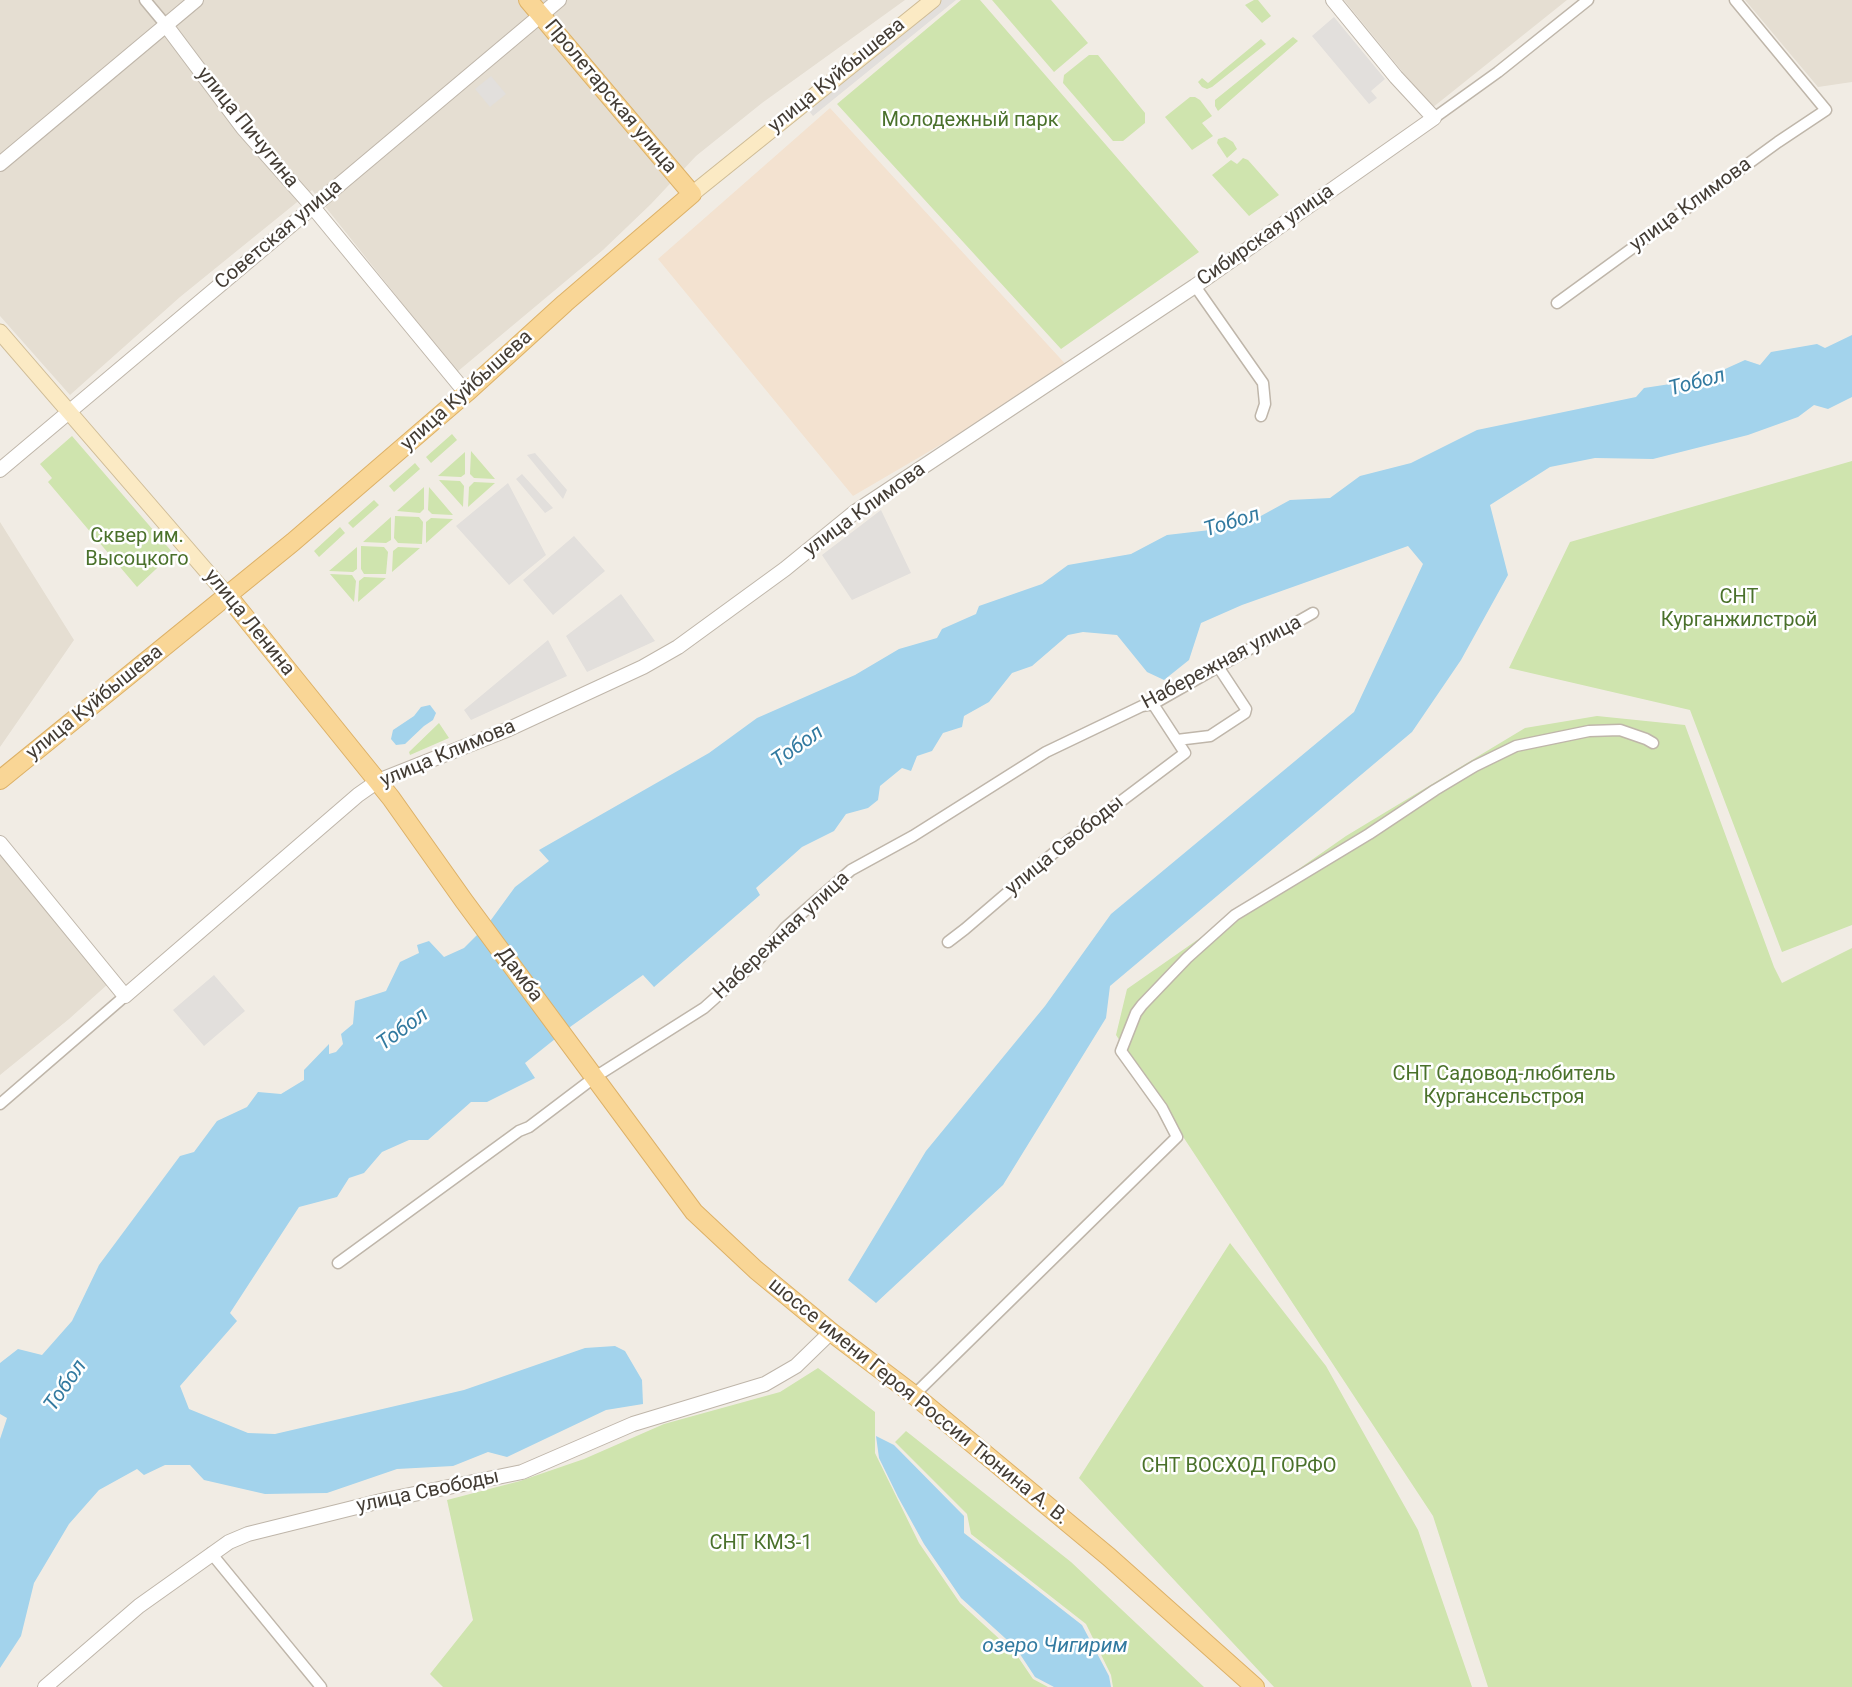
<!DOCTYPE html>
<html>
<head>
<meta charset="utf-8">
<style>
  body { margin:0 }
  canvas { display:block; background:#f1ece4 }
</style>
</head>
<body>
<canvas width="1852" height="1687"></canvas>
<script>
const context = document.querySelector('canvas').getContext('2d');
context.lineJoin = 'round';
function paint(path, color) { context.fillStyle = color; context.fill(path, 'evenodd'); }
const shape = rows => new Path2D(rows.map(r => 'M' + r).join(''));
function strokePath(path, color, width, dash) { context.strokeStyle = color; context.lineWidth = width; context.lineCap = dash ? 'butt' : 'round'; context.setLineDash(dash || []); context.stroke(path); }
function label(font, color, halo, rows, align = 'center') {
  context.font = font + ' Roboto,sans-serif'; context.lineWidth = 5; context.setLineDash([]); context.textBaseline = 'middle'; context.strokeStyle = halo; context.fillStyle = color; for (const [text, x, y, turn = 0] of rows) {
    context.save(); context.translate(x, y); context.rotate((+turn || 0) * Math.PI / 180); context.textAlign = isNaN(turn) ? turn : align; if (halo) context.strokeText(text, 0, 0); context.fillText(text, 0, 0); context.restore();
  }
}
paint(shape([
  [0,0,905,0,762,103,696,156,651,204,603,250,457,372,312,190,180,297,70,395,0,316],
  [1344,0,1567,0,1432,108],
  [1745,0,1852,0,1852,82,1818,87],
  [0,522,74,640,0,747],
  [0,849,118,975,69,1019,0,1075]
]), '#e5ded2');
paint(shape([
  [830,108,1070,369,853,496,658,259]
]), '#f3e2d0');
paint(shape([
  [961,0,980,0,1199,252,1061,349,837,104],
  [992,0,1051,0,1088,43,1054,72],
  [1254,0,1258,0,1271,16,1262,23,1245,5],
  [1293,37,1298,41,1218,111,1215,106,1215,100],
  [1261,39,1266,44,1212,87,1207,89,1202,87,1198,82,1202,78,1208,83],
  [1089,55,1098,55,1145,113,1145,123,1123,141,1113,141,1063,83,1064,75],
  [1190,97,1195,97,1200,100,1212,116,1202,123,1213,136,1192,150,1165,117],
  [1225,137,1233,142,1237,149,1227,158,1217,143,1218,139],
  [1243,158,1248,160,1279,195,1249,216,1212,175,1231,160,1237,164],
  [452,434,457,440,431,463,426,457],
  [72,436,173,553,137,587,48,482,52,478,40,464],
  [471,451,495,479,474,478,470,474],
  [465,452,465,474,461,477,438,476],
  [1852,461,1852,925,1782,952,1690,710,1509,668,1570,542],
  [415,463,420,469,394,492,389,486],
  [439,480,460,481,464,486,463,507],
  [474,482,495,483,468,507,469,487],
  [424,487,424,509,420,513,397,511],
  [429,487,453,515,432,514,428,510],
  [374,500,379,505,353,528,348,523],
  [395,516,419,517,423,522,422,544,398,543,394,538],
  [391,517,391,540,386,543,363,542],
  [431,518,453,519,426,543,426,522],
  [340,527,345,533,319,557,314,551],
  [361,546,384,547,388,552,386,574,364,574,361,569],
  [357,547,357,569,353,572,329,571],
  [398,547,420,548,392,572,393,551],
  [330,574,352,575,356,581,354,602],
  [364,577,386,578,358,602,359,581],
  [1597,716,1685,725,1774,967,1782,983,1852,948,1852,1687,1488,1687,1433,1516,1116,1035,1127,989,1346,836,1525,728],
  [439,723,449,738,410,755,409,752],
  [1230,1243,1326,1366,1418,1530,1472,1687,1274,1687,1079,1478],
  [818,1368,875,1412,875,1453,919,1543,960,1603,1016,1654,1033,1679,1048,1687,443,1687,430,1674,473,1620,447,1500,520,1481,584,1459,664,1424,780,1392],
  [906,1431,1071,1562,1204,1687,1113,1687,1111,1675,1086,1624,971,1534,967,1514,895,1442]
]), '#cfe4ae');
paint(shape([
  [937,0,956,0,813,116,806,107],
  [1334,17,1385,79,1371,91,1377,98,1369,104,1312,36],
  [491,76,506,94,490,107,475,89],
  [535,453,567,490,563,499,527,455],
  [522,474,553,508,545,513,516,479],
  [508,483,546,555,509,585,456,526],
  [881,510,911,573,852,600,822,555],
  [574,536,605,571,553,615,523,580],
  [621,594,655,641,587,672,566,636],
  [548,640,567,676,471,720,464,710],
  [214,975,245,1011,204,1046,173,1010]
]), '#e2dfdc');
paint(shape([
  [1852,335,1852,397,1828,409,1814,405,1798,417,1748,435,1653,459,1595,458,1550,467,1490,505,1508,575,1461,660,1412,732,1110,986,1106,1018,1003,1185,876,1303,848,1280,926,1151,1045,1006,1111,914,1354,712,1423,564,1408,546,1242,605,1201,623,1189,660,1164,680,1147,672,1117,635,1083,632,1068,635,1032,666,1012,673,989,702,964,716,962,727,943,733,932,751,917,756,911,771,902,768,880,786,878,800,868,808,846,814,834,831,802,847,756,888,760,895,654,987,643,975,570,1027,525,1063,535,1078,487,1102,471,1102,428,1140,409,1140,382,1152,364,1173,349,1178,337,1197,299,1207,230,1313,237,1321,180,1386,189,1409,248,1433,275,1434,464,1390,585,1348,615,1346,625,1351,642,1380,643,1404,606,1410,507,1457,488,1452,453,1466,397,1469,327,1493,265,1494,204,1480,190,1465,165,1465,144,1475,137,1469,99,1490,69,1524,34,1583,21,1636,0,1668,0,1439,7,1418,0,1414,0,1363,18,1349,42,1355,72,1321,99,1265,180,1156,194,1152,217,1121,247,1107,258,1092,281,1094,304,1080,304,1070,329,1044,329,1054,336,1052,343,1044,341,1034,353,1024,355,1001,386,991,400,962,419,953,417,945,429,941,444,957,464,948,488,924,515,887,549,861,539,850,709,753,757,718,855,675,899,649,937,638,942,629,976,614,979,606,1042,584,1068,565,1131,554,1167,535,1210,530,1227,519,1259,517,1290,500,1330,498,1360,476,1411,463,1477,430,1636,397,1644,388,1703,379,1745,360,1760,365,1771,352,1817,344,1825,348],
  [430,705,436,713,433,720,424,726,405,744,396,745,391,739,393,730,414,716,421,707],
  [876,1436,894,1445,964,1516,964,1533,1082,1625,1109,1676,1111,1687,1054,1687,1035,1677,1016,1648,961,1598,924,1544,898,1497,879,1458]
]), '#a3d3ec');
const minor = shape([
  [145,0,165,24],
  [1434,118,1498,72,1588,0],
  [1195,286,1263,383,1265,404,1261,416],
  [1557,303,1778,142,1826,110,1735,0],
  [1177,740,1210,736,1245,713,1246,709,1219,668],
  [948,942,965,929,1063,845,1185,753,1153,704],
  [0,1104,125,996],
  [338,1263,519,1131,529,1127,595,1077,704,1008,760,958,785,928,851,870,913,836,1046,752,1142,706,1153,704,1313,613],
  [914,1395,1177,1137,1162,1108,1121,1051,1136,1013,1142,1005,1187,958,1235,915,1369,834,1435,790,1475,766,1516,746,1589,731,1620,730,1646,739,1653,743],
  [211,1553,321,1687]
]);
const tertiary = shape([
  [165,24,243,128,312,206,466,393],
  [0,164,196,0],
  [0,470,559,0],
  [0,843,125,996,358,795,378,781,509,729,643,667,678,647,785,569,855,512,1195,286,1434,118,1396,77,1333,0],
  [45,1687,139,1606,229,1542,248,1534,385,1500,522,1472,633,1424,765,1384,796,1366,831,1332]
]);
const secondary = shape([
  [692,194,933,0],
  [0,332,228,596]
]);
const primary = shape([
  [228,596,391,798,464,901,694,1212,756,1270,831,1332,914,1395,1109,1557,1255,1687],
  [0,780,293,542,466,393,565,303,692,194,528,0]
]);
strokePath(minor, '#bfb6aa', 13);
strokePath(tertiary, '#bfb6aa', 16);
strokePath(secondary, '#cfbc96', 17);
strokePath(primary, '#ddb167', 20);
strokePath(minor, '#fff', 10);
strokePath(tertiary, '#fff', 14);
strokePath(secondary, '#fbeac4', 15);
strokePath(primary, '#f9d696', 18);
label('20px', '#433c34', '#fff', [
  ["улица Куйбышева",837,76,-39],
  ["Пролетарская улица",610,97,50],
  ["улица Пичугина",247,128,51],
  ["улица Климова",1691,205,-36],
  ["Советская улица",279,235,-40],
  ["Сибирская улица",1266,236,-35],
  ["улица Куйбышева",467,391,-42],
  ["улица Климова",865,510,-36],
  ["улица Ленина",249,623,51],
  ["Набережная улица",1222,663,-28],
  ["улица Куйбышева",95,703,-39],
  ["улица Климова",448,754,-23],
  ["улица Свободы",1065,846,-39],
  ["Набережная улица",782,936,-43],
  ["Дамба",519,975,53],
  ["шоссе имени Героя России Тюнина А. В.",918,1402,39],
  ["улица Свободы",428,1492,-12]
]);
label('20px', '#4a712b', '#fff', [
  ["Молодежный парк",970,121],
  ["Сквер им.",137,537],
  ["Высоцкого",137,560],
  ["СНТ",1739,598],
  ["Курганжилстрой",1739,621],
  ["СНТ Садовод-любитель",1504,1075],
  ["Кургансельстроя",1504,1098],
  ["СНТ ВОСХОД ГОРФО",1239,1467],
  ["СНТ КМЗ-1",761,1544]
]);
label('italic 21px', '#327aa0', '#fff', [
  ["Тобол",1697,383,-15],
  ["Тобол",1232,523,-17],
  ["Тобол",798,747,-35],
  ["Тобол",403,1030,-36],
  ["Тобол",66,1386,-55],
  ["озеро Чигирим",1055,1647]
]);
</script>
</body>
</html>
